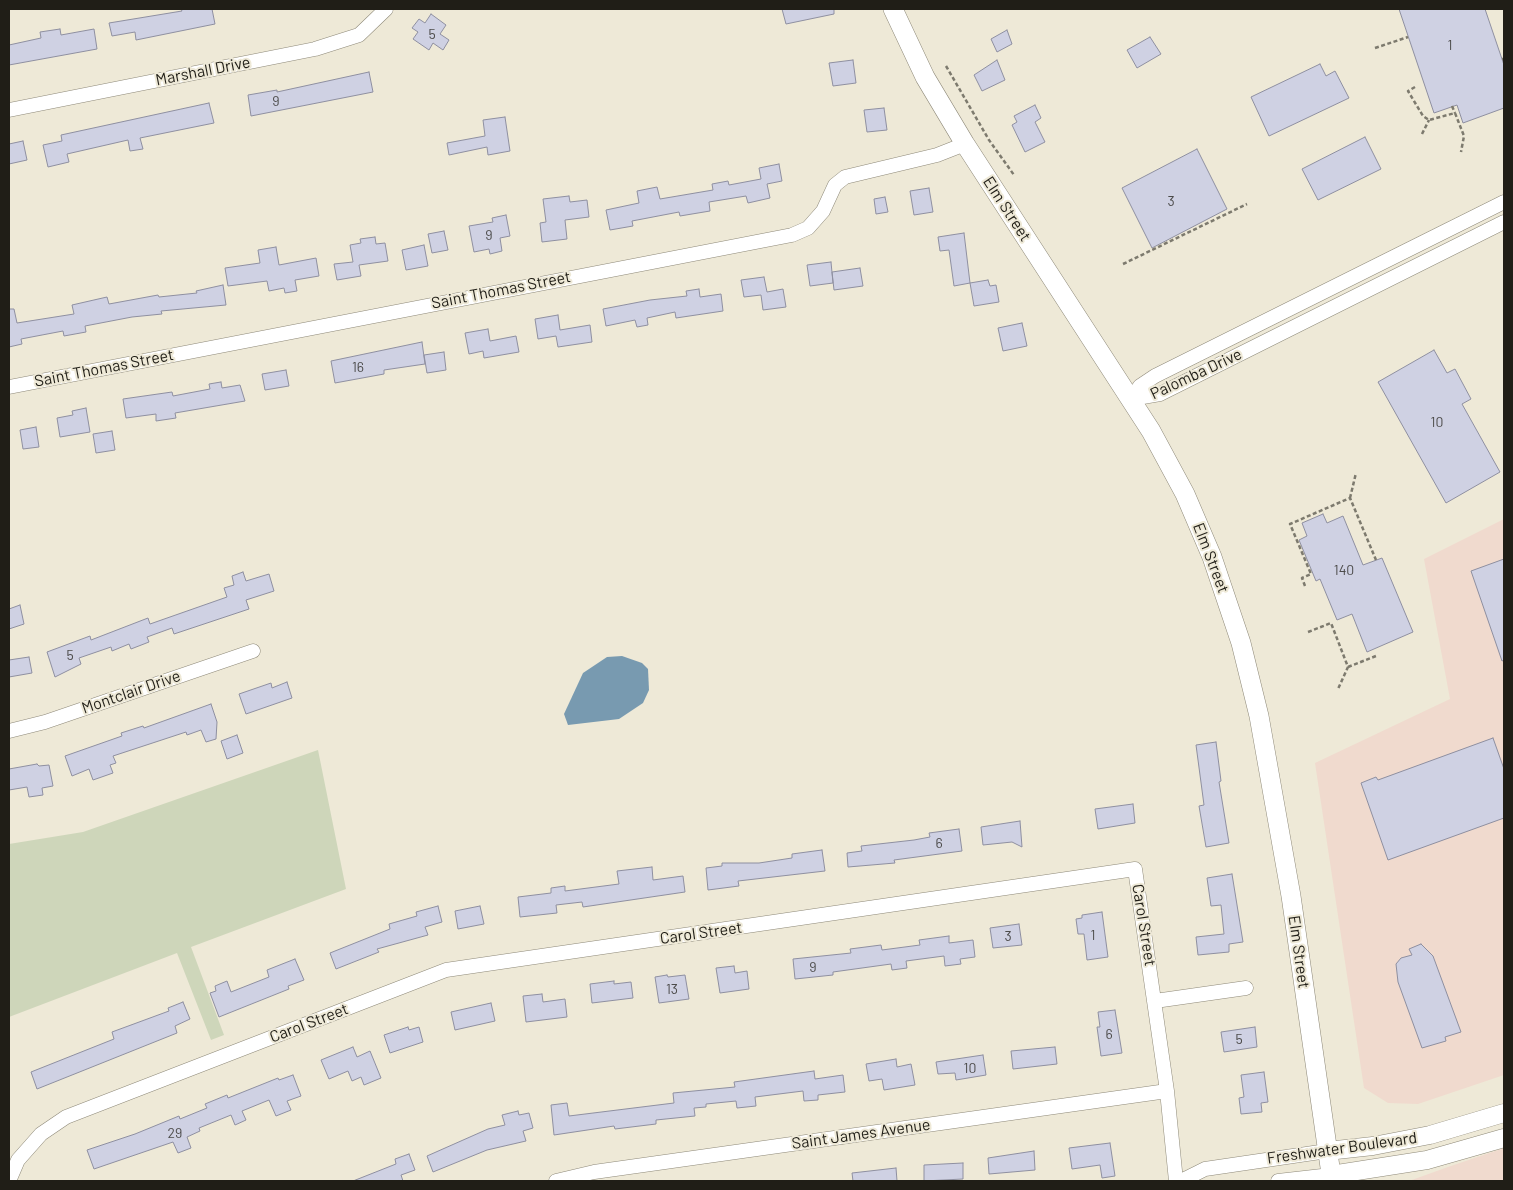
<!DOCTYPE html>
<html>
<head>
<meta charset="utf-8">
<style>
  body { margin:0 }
  #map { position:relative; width:1513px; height:1190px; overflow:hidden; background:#eee9d7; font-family:Barlow,sans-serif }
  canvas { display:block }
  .frame { position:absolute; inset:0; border:10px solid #201e17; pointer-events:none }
</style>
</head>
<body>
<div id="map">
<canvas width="1513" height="1190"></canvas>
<div class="frame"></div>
</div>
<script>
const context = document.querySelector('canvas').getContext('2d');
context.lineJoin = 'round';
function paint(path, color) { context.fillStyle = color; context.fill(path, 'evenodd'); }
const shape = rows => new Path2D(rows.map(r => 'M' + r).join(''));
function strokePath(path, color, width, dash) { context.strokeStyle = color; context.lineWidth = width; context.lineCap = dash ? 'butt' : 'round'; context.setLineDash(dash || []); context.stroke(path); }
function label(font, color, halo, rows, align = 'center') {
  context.font = font + ' Barlow,sans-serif'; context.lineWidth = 4; context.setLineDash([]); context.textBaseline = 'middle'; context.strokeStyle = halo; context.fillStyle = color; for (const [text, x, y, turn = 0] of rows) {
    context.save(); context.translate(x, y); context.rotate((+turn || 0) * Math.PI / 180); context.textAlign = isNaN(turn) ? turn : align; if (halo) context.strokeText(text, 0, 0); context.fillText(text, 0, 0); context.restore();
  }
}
paint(shape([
  [1504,519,1504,1075,1418,1104,1388,1103,1364,1088,1315,763,1450,699,1424,559],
  [1504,1148,1504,1181,1409,1181,1448,1167]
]), '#f0dace');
paint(shape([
  [318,750,346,889,191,947,224,1035,211,1040,177,953,9,1017,9,844,83,832]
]), '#ced6ba');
paint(shape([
  [622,656,642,663,648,669,649,690,643,703,619,719,568,725,564,714,583,673,607,657]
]), '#789ab0');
const building = shape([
  [181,9,212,9,215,24,136,40,135,32,112,36,109,23,182,11,181,9],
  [782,9,834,9,834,14,786,24,782,9],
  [1399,9,1485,9,1504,65,1504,108,1463,123,1457,105,1434,113,1399,9],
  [431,14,446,25,440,34,449,40,443,50,433,43,429,50,413,39,418,32,412,28,419,19,425,23,431,14],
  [60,29,61,35,94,29,97,49,9,65,9,45,41,38,40,32,60,29],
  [1007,30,1012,44,997,52,991,39,1007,30],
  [1150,37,1161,54,1137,68,1127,50,1150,37],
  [853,60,856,83,833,86,829,63,853,60],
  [997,60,1005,80,982,91,974,75,997,60],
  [1320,64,1326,76,1335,71,1349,98,1269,136,1251,97,1320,64],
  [369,72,373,92,251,116,248,95,277,90,277,92,369,72],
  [209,103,214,123,140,138,143,149,130,151,128,140,67,154,69,162,48,167,43,145,62,141,61,135,209,103],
  [1035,105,1041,118,1035,122,1045,142,1025,152,1012,125,1017,122,1014,116,1035,105],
  [884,108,887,130,867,132,864,110,884,108],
  [505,117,510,151,488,155,487,147,449,155,447,143,485,136,483,120,505,117],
  [1365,137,1381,169,1318,200,1302,169,1365,137],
  [23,141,27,160,9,164,9,144,23,141],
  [1197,149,1227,209,1152,248,1122,188,1197,149],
  [779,164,782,181,767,184,770,198,748,203,746,196,709,202,710,211,680,216,679,212,632,221,633,226,610,230,606,210,639,203,637,191,657,187,660,199,713,190,712,184,728,181,729,185,761,179,759,168,779,164],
  [929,188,933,212,914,215,910,191,929,188],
  [569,196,570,202,587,200,589,217,565,220,567,239,542,242,540,223,546,222,543,199,569,196],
  [885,197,888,212,876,214,874,199,885,197],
  [506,215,510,236,500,238,502,251,490,254,489,249,474,252,469,226,493,222,492,218,506,215],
  [444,231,448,250,432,253,428,234,444,231],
  [964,233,970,283,954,286,949,250,940,251,938,237,964,233],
  [375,237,376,244,385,243,388,261,359,265,361,276,337,280,334,264,353,262,350,245,361,243,360,239,375,237],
  [424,245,428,266,406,270,402,250,424,245],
  [276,247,279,265,316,258,319,276,295,280,297,291,285,293,284,288,269,291,267,281,228,286,225,268,260,263,258,250,276,247],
  [831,262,833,283,810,286,807,265,831,262],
  [860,268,863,286,834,290,832,272,860,268],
  [764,277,767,292,783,289,786,307,763,310,761,295,744,297,741,280,764,277],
  [988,280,990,286,996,285,999,302,974,306,970,283,988,280],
  [223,285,226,305,161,311,162,314,132,317,85,326,86,332,64,336,63,331,21,339,22,344,9,347,9,309,14,309,17,323,74,314,72,305,107,297,109,304,158,295,159,297,197,293,196,291,223,285],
  [699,289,700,297,721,294,723,311,676,318,675,312,647,318,648,325,637,327,635,320,606,326,603,309,650,300,687,296,686,291,699,289],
  [558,315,560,330,590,325,592,342,558,347,556,336,538,339,535,319,558,315],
  [1022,323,1027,346,1003,351,998,328,1022,323],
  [488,329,490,341,516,336,519,352,484,358,483,351,469,354,465,333,488,329],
  [422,342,425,364,384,370,384,374,335,383,331,361,422,342],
  [1434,350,1447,373,1455,369,1471,399,1462,404,1500,472,1446,503,1378,382,1434,350],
  [444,352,446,370,427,373,424,355,444,352],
  [286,370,289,386,265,390,262,374,286,370],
  [221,382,222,388,240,385,245,401,175,413,176,418,156,421,156,414,126,418,123,399,172,392,173,396,210,389,209,384,221,382],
  [86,408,90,432,60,437,57,418,73,415,72,411,86,408],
  [36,427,39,447,23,449,20,430,36,427],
  [112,431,115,450,96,453,93,434,112,431],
  [1323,514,1327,523,1343,516,1363,565,1382,558,1413,632,1367,652,1352,614,1337,620,1320,579,1316,581,1299,540,1307,536,1302,523,1323,514],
  [1504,559,1504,660,1502,661,1471,571,1504,559],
  [243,572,246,581,269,574,274,591,246,600,249,609,174,634,172,628,147,637,149,642,131,649,129,644,112,651,111,647,79,658,81,664,55,677,47,652,90,636,91,640,148,618,150,624,227,597,224,588,234,585,232,576,243,572],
  [20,605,24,624,9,629,9,609,20,605],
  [29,657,32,673,9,677,9,660,29,657],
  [287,682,292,698,246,714,239,694,271,683,272,688,287,682],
  [211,704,217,722,216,739,206,742,201,730,187,735,186,732,113,756,116,763,110,765,113,773,93,780,89,769,72,776,65,756,122,736,121,733,143,726,144,728,211,704],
  [237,735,243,753,227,759,221,741,237,735],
  [1493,738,1504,769,1504,818,1388,860,1361,783,1376,777,1378,780,1493,738],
  [1216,742,1221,781,1219,782,1229,843,1206,847,1199,806,1204,805,1196,745,1216,742],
  [37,764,39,766,49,765,53,786,42,788,43,795,29,797,27,787,9,790,9,769,37,764],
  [1133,804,1135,823,1098,829,1095,809,1133,804],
  [1020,821,1022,847,1012,842,983,845,981,827,1020,821],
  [959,829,962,851,894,860,895,863,848,867,847,853,862,851,861,846,914,840,930,837,929,833,959,829],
  [822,850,825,871,738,881,739,886,708,890,706,868,722,866,722,863,759,863,792,858,792,854,822,850],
  [652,867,653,880,683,876,685,892,583,907,582,902,556,905,557,913,520,917,518,897,551,893,551,888,565,886,565,891,619,884,617,871,652,867],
  [1232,874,1243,942,1229,944,1229,952,1198,955,1196,937,1224,934,1221,905,1211,906,1207,878,1232,874],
  [438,906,442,922,425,927,428,935,377,949,379,952,336,969,330,953,390,929,389,924,417,916,416,912,438,906],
  [480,906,484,924,458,929,455,911,480,906],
  [1102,912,1108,957,1087,960,1084,934,1078,934,1076,919,1082,918,1082,915,1102,912],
  [1019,924,1022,945,993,948,990,928,1019,924],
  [949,936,949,943,973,940,975,957,960,959,961,964,945,966,944,956,906,961,907,968,892,970,891,964,833,972,833,975,795,979,793,959,851,953,850,949,881,945,882,950,920,945,919,940,949,936],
  [1421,944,1433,956,1461,1032,1445,1037,1446,1041,1422,1048,1398,982,1396,964,1401,958,1412,955,1409,949,1421,944],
  [295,959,304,980,288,986,289,989,219,1017,210,993,216,991,215,986,227,981,231,992,269,977,267,970,295,959],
  [734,966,735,973,747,971,749,989,720,993,716,968,734,966],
  [667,975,668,977,685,975,689,999,659,1003,655,977,667,975],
  [614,981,614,984,631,982,633,998,592,1003,590,984,614,981],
  [542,994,543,1002,565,999,567,1017,526,1022,523,996,542,994],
  [183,1002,190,1019,175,1026,177,1033,37,1089,31,1072,114,1039,112,1032,169,1011,168,1008,183,1002],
  [491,1003,495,1021,455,1030,451,1012,491,1003],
  [1115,1010,1122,1053,1101,1056,1097,1027,1100,1027,1098,1012,1115,1010],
  [408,1027,409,1030,419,1027,423,1042,390,1053,384,1035,408,1027],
  [1255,1027,1257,1047,1224,1052,1221,1032,1255,1027],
  [353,1047,357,1057,370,1051,381,1078,364,1085,361,1077,352,1081,348,1071,329,1079,321,1060,353,1047],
  [1055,1047,1057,1064,1013,1069,1011,1051,1055,1047],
  [983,1055,986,1075,956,1080,955,1073,938,1074,936,1062,983,1055],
  [896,1059,897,1067,911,1064,915,1085,884,1090,882,1079,869,1081,866,1064,896,1059],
  [814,1071,815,1079,843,1075,845,1092,818,1095,818,1100,804,1101,803,1091,755,1097,756,1106,737,1108,736,1101,706,1104,706,1107,694,1108,695,1116,656,1120,656,1124,615,1129,614,1126,554,1135,551,1105,567,1103,569,1116,674,1103,673,1093,735,1087,734,1082,814,1071],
  [1264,1072,1268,1102,1261,1103,1262,1112,1241,1114,1239,1098,1244,1097,1241,1075,1264,1072],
  [293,1075,301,1096,287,1101,291,1110,276,1116,269,1100,242,1111,246,1120,235,1125,231,1115,199,1128,200,1131,187,1137,191,1148,178,1153,173,1142,94,1169,87,1150,135,1134,179,1116,180,1119,207,1108,205,1104,227,1095,228,1098,278,1078,279,1080,293,1075],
  [518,1111,519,1115,529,1113,533,1128,523,1131,526,1141,487,1150,433,1172,427,1156,488,1129,505,1125,502,1115,518,1111],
  [1110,1143,1115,1176,1102,1178,1100,1165,1072,1169,1069,1148,1110,1143],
  [1034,1151,1035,1170,989,1174,988,1158,1034,1151],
  [409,1154,415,1170,401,1175,403,1181,353,1181,396,1164,395,1159,409,1154],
  [963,1163,963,1179,924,1181,924,1165,963,1163],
  [896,1168,897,1181,853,1181,852,1173,896,1168]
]);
paint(building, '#cfd1e3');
strokePath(building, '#8e8fa0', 1);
const minor = shape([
  [9,110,315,49,359,35,386,9],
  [9,387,792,235,808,228,823,211,835,185,845,177,937,155,965,144],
  [1131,399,1140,386,1155,376,1504,202],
  [1131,399,1160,394,1504,222],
  [9,731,45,722,253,651],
  [1155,1001,1246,988],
  [9,1181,18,1160,41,1134,66,1117,446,970,1135,869,1167,1091,1176,1181],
  [556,1181,594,1172,1167,1091],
  [1181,1181,1205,1169,1327,1151],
  [1278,1181,1331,1175]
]);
const tertiary = shape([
  [1327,1151,1373,1146,1430,1135,1504,1113],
  [1331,1175,1427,1160,1504,1138]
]);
const secondary = shape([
  [893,9,925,77,965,144,1151,431,1185,494,1212,557,1241,643,1259,716,1291,896,1332,1181]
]);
strokePath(minor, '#8e8979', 15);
strokePath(tertiary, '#8e8979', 19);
strokePath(secondary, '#8e8979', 20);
strokePath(shape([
  [1375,48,1408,37],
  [1502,59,1504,59],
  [946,66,989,140,1014,175],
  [1415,87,1408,91,1423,116,1429,120,1455,113,1464,136,1461,152],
  [1452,106,1455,113],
  [1422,134,1429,120],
  [1123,264,1247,204],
  [1350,498,1356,473],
  [1305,586,1302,578,1311,574,1290,524,1350,498,1376,560],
  [1308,632,1331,623,1348,667,1338,689],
  [1348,667,1376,656]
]), '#7d7a6e', 2.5, [4, 2.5]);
strokePath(minor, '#fff', 14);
strokePath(tertiary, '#fff', 18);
strokePath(secondary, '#fff', 19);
label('14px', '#4c4b4a', null, [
  ["5",432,34],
  ["1",1450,45],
  ["9",276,101],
  ["3",1171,201],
  ["9",489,235],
  ["16",358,367],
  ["10",1437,422],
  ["140",1344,570],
  ["5",70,655],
  ["6",939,843],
  ["1",1093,935],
  ["3",1008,936],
  ["9",813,967],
  ["13",672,989],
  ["6",1109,1034],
  ["5",1239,1039],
  ["10",970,1068],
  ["29",175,1133]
]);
label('16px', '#201e17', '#eee9d7', [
  ["Marshall Drive",203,71,-11],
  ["Elm Street",1007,209,57],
  ["Saint Thomas Street",501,290,-11],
  ["Saint Thomas Street",104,368,-11],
  ["Palomba Drive",1196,374,-25],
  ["Elm Street",1211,558,69],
  ["Montclair Drive",131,692,-19],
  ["Carol Street",1144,925,81],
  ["Carol Street",701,933,-8],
  ["Elm Street",1299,952,82],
  ["Carol Street",309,1023,-21],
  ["Saint James Avenue",861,1134,-8],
  ["Freshwater Boulevard",1342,1148,-8]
]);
</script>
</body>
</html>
